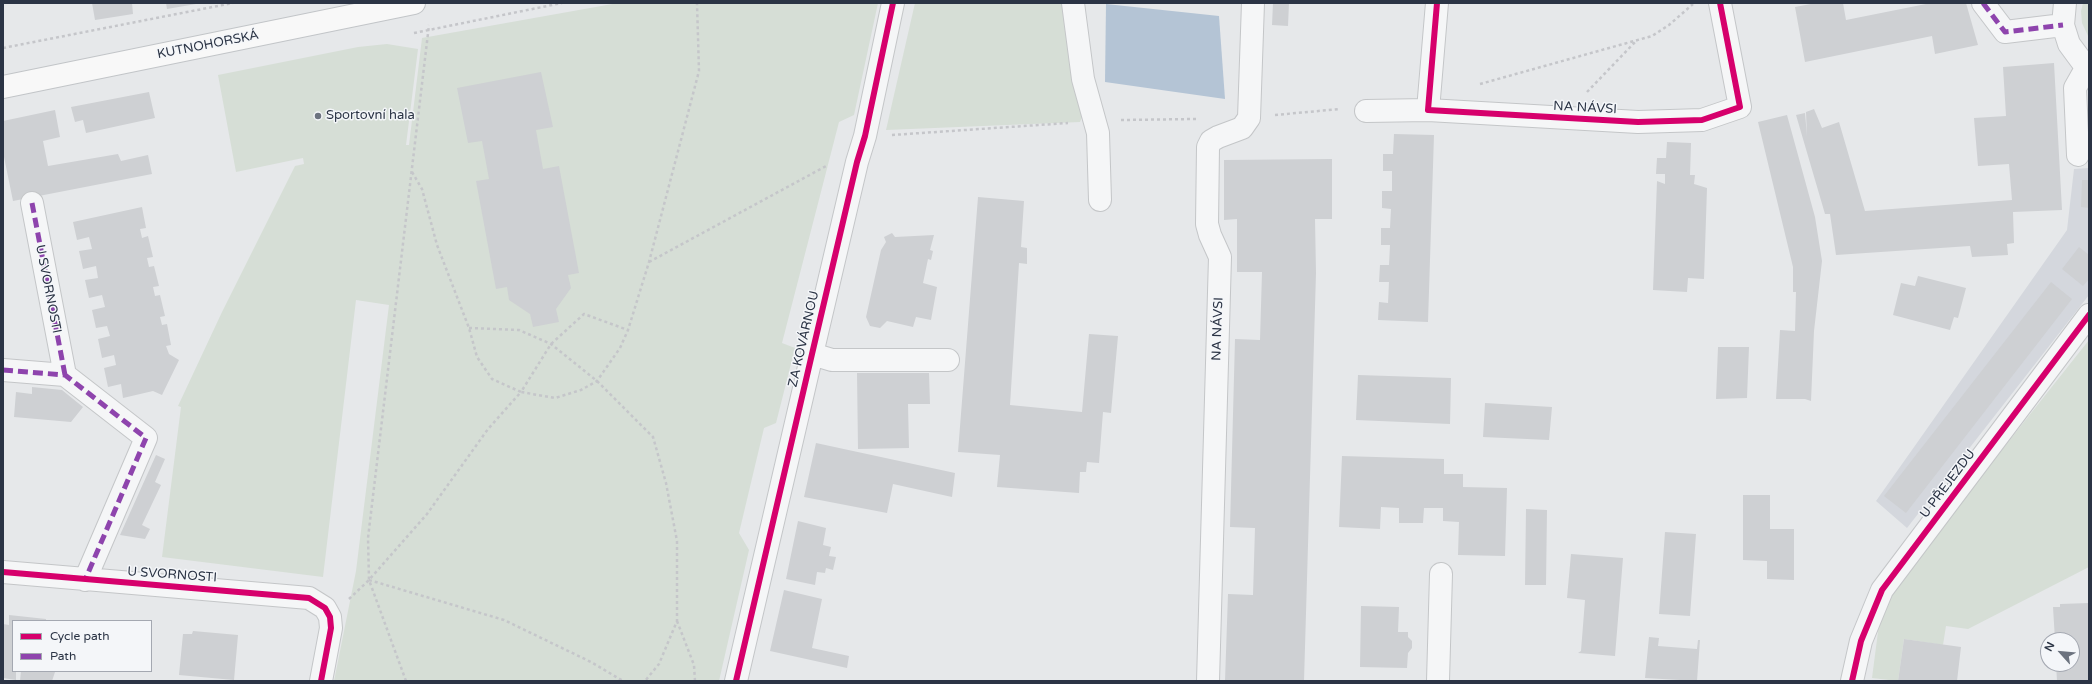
<!DOCTYPE html>
<html>
<head>
<meta charset="utf-8">
<style>
  body { margin:0 }
  #map { position:relative; width:2092px; height:684px; overflow:hidden; background:#e6e8ea; font-family:"Varela Round",sans-serif }
  canvas { display:block }
  .frame { position:absolute; inset:0; border:4px solid #2b3445; pointer-events:none }
  .legend { position:absolute; left:12px; top:620px; width:140px; height:52px; box-sizing:border-box; background:#f4f6f9; border:1px solid #a4a8b1; margin:0; padding:5px 7px; list-style:none; font-size:12px; color:#2b3445 }
  .legend li { display:flex; align-items:center; gap:8px; height:20px }
  .legend b { width:20px; border:1px solid #a4a8b1 }
  .north { position:absolute; left:2040px; top:632px; width:40px; height:40px; box-sizing:border-box; background:#f4f6f9; border:1px solid #a4a8b1; border-radius:50%; rotate:297deg; font-size:11px; font-weight:700; line-height:16px; text-align:center; color:#2b3445 }
  .north::after { content:''; display:block; margin:auto; width:14px; height:18px; background:#6c737f; clip-path:polygon(50% 0,100% 100%,50% 72%,0 100%) }
</style>
</head>
<body>
<div id="map">
<canvas width="2092" height="684"></canvas>
<div class="frame"></div>
<ul class="legend">
<li><b style="height:5px;background:#d6006c"></b>Cycle path</li>
<li><b style="height:5px;background:#8e44ad"></b>Path</li>
</ul>
<div class="north">N</div>
</div>
<script>
const context = document.querySelector('canvas').getContext('2d');
context.lineJoin = 'round';
function paint(path, color) { context.fillStyle = color; context.fill(path, 'evenodd'); }
const shape = rows => new Path2D(rows.map(r => 'M' + r).join(''));
function strokePath(path, color, width, dash) { context.strokeStyle = color; context.lineWidth = width; context.lineCap = dash ? 'butt' : 'round'; context.setLineDash(dash || []); context.stroke(path); }
function label(font, color, halo, rows, align = 'center') {
  context.font = font + ' "Varela Round",sans-serif'; context.lineWidth = 3; context.setLineDash([]); context.textBaseline = 'middle'; context.strokeStyle = halo; context.fillStyle = color; for (const [text, x, y, turn = 0] of rows) {
    context.save(); context.translate(x, y); context.rotate((+turn || 0) * Math.PI / 180); context.textAlign = isNaN(turn) ? turn : align; if (halo) context.strokeText(text, 0, 0); context.fillText(text, 0, 0); context.restore();
  }
}
paint(shape([
  [2089,168,2089,295,1907,528,1876,501,2067,230,2074,169]
]), '#d4d7dd');
paint(shape([
  [618,3,878,3,854,115,839,122,782,343,795,348,776,423,764,428,739,533,749,550,719,681,334,681,356,571,389,305,356,300,323,577,162,557,181,407,178,406,222,312,295,166,304,164,303,158,236,172,218,75,358,47,387,44,418,49,406,145,409,145,422,38],
  [915,3,1063,3,1082,117,1080,122,886,130],
  [2083,3,2089,3,2089,38,2082,23,2081,11],
  [2089,340,2089,567,1968,629,1946,626,1943,645,1904,639,1898,681,1872,678,1882,601]
]), '#d6ded6');
paint(shape([
  [1106,4,1219,16,1225,99,1105,82]
]), '#b4c4d5');
paint(shape([
  [92,3,132,3,133,14,95,20],
  [166,3,196,3,196,4,167,9],
  [1273,3,1289,3,1288,26,1272,25],
  [1816,3,1843,3,1846,20,1931,3,1966,3,1978,45,1935,54,1932,36,1805,62,1795,7],
  [2054,63,2062,210,2013,212,2014,243,2007,244,2008,255,1972,257,1970,246,1836,255,1830,214,1825,214,1796,115,1805,113,1807,136,1806,112,1814,109,1822,128,1839,122,1865,211,2012,200,2009,164,1978,166,1974,118,2006,116,2003,67],
  [541,72,553,127,536,130,543,169,559,166,579,273,568,275,571,288,556,309,559,322,533,327,530,314,509,300,507,287,496,289,476,181,489,179,482,141,468,143,457,88],
  [149,92,155,118,86,133,83,120,75,122,71,107],
  [55,110,60,137,43,141,48,166,118,154,121,161,148,155,152,174,13,201,3,152,3,121],
  [1787,115,1815,217,1822,261,1814,331,1811,401,1805,399,1776,399,1780,330,1795,331,1796,292,1793,292,1793,267,1758,122],
  [1394,134,1434,135,1428,322,1378,320,1379,302,1388,303,1389,282,1379,282,1380,265,1389,265,1390,245,1381,245,1381,228,1390,228,1391,209,1382,208,1382,191,1392,191,1392,171,1383,171,1383,154,1393,154],
  [1667,142,1691,143,1690,175,1695,175,1694,184,1707,188,1704,279,1688,278,1687,292,1653,290,1657,181,1665,184,1665,174,1656,174,1657,158,1666,158],
  [1332,159,1332,219,1315,219,1316,273,1304,681,1225,681,1228,594,1253,595,1255,528,1230,527,1235,339,1260,340,1262,272,1237,272,1237,219,1224,220,1224,160],
  [2082,180,2089,180,2089,208,2081,207],
  [978,197,1024,201,1021,247,1027,248,1027,264,1019,263,1010,405,1082,412,1089,334,1118,336,1111,413,1103,412,1099,463,1087,462,1086,472,1080,472,1079,493,997,487,1000,455,958,452],
  [142,207,146,228,140,229,142,238,148,236,153,257,147,258,149,267,154,266,159,286,153,287,155,296,160,295,165,316,160,317,162,325,167,324,171,345,166,346,169,354,179,360,162,395,153,391,123,398,121,384,108,387,104,368,116,365,114,355,102,358,98,339,110,336,107,326,96,328,92,310,105,307,102,295,89,298,85,280,98,278,96,266,83,269,79,251,92,249,89,237,77,240,73,222],
  [892,233,895,237,934,235,930,250,933,251,931,260,928,259,923,283,937,287,931,320,916,317,913,327,887,321,880,328,870,326,866,317,881,250,886,242,884,237],
  [2079,247,2089,255,2089,279,2083,286,2062,269],
  [1918,276,1966,288,1958,318,1954,317,1950,330,1893,315,1901,283,1915,286],
  [2051,282,2072,299,1906,513,1884,496],
  [1718,347,1749,347,1747,398,1716,399],
  [857,373,929,373,930,404,908,404,909,448,858,449],
  [1358,375,1451,378,1450,424,1356,420],
  [32,387,62,390,83,407,71,422,14,417,16,392,32,394],
  [1485,403,1552,407,1549,440,1483,437],
  [816,443,955,473,952,497,893,484,887,513,804,497],
  [156,455,165,459,155,482,161,485,142,525,150,529,145,539,120,535],
  [1342,456,1444,459,1444,474,1463,474,1463,487,1507,488,1505,556,1458,555,1459,522,1443,521,1443,508,1424,508,1423,523,1399,523,1399,508,1381,507,1380,529,1339,527],
  [1743,495,1770,495,1770,529,1794,529,1794,580,1767,579,1767,561,1743,560],
  [1526,509,1547,510,1546,585,1525,585],
  [798,521,826,528,823,545,831,547,829,556,836,557,833,570,826,568,825,573,817,572,815,585,786,579],
  [1665,532,1696,534,1690,616,1659,614],
  [1571,554,1623,558,1615,656,1578,653,1581,651,1585,600,1567,598],
  [784,590,822,599,812,648,849,656,847,668,770,651],
  [2089,603,2089,681,2057,681,2056,664,2072,664,2072,640,2055,640,2053,607,2060,607,2060,604],
  [1361,606,1399,607,1398,632,1408,632,1408,637,1412,641,1412,648,1408,653,1407,668,1360,667],
  [9,615,46,619,46,621,13,621,13,671,16,671,16,680,3,678,3,624,9,625],
  [193,631,238,635,234,680,179,675,183,634,192,634],
  [1649,637,1659,638,1658,646,1697,649,1698,640,1700,640,1697,681,1645,678],
  [1904,639,1961,647,1957,681,1898,681],
  [21,671,49,671,55,672,52,681,20,681]
]), '#ced0d3');
const minor = shape([
  [1073,3,1083,79,1098,133,1100,200],
  [1437,3,1428,110,1638,122,1702,120,1740,107,1720,3],
  [1983,3,2005,32,2063,25],
  [2065,3,2063,25,2069,44,2083,63,2089,66],
  [1366,111,1428,110],
  [2078,155,2075,88,2088,65],
  [32,203,65,375],
  [812,354,832,360,948,360],
  [3,370,65,375,146,438,85,580],
  [3,572,309,598,325,608,330,617,331,628,321,681],
  [736,681,812,354,857,162,865,136,893,3],
  [1208,681,1220,257,1210,235,1207,224,1208,147,1211,141,1218,137,1242,128,1249,118,1253,3],
  [1438,681,1441,574],
  [1852,681,1861,641,1882,590,2089,315]
]);
const major = shape([
  [3,87,414,3]
]);
strokePath(minor, '#c4c6c8', 24);
strokePath(major, '#c2c5c8', 24);
strokePath(shape([
  [414,33,562,3],
  [3,48,233,3],
  [1480,84,1652,36,1669,25,1693,4],
  [1587,92,1637,40],
  [1275,115,1340,109],
  [1121,120,1196,119],
  [892,135,1068,123],
  [412,172,422,189,437,245,469,328,477,357,492,379,521,392,551,344,584,314,628,330],
  [649,262,828,165],
  [469,328,519,330,551,344,597,381,653,437,666,483,677,541,677,621,659,664,645,681],
  [369,580,504,620,591,662,623,681],
  [349,599,369,580,427,514,488,429,521,392,555,398,581,390,597,381,620,348,628,330,649,262,699,71,697,3],
  [677,621,694,665,695,681],
  [406,681,369,580,368,538,429,25]
]), '#c5c6ca', 2.5, [3, 3]);
strokePath(minor, '#f5f6f7', 22);
strokePath(major, '#f8f8f8', 22);
strokePath(shape([
  [1983,3,2005,32,2063,25],
  [32,203,65,375],
  [3,370,65,375,146,438,85,580]
]), '#8e44ad', 5, [10, 5]);
strokePath(shape([
  [1437,3,1428,110,1638,122,1702,120,1740,107,1720,3],
  [3,572,309,598,325,608,330,617,331,628,321,681],
  [736,681,812,354,857,162,865,136,893,3],
  [1852,681,1861,641,1882,590,2089,315]
]), '#d6006c', 6);
for (const [x, y, r, color] of [
  [318,116,4,"#6c737f"]
]) { const dot = new Path2D(); dot.arc(x, y, r, 0, 2 * Math.PI); context.fillStyle = color; context.fill(dot); strokePath(dot, '#f4f6f9', 1.5); }
label('13px', '#2b3445', '#f4f6f9', [
  ["KUTNOHORSKÁ",208,45,-11],
  ["NA NÁVSI",1585,108,3],
  ["U SVORNOSTI",48,289,79],
  ["NA NÁVSI",1218,329,-88],
  ["ZA KOVÁRNOU",804,339,-77],
  ["U PŘEJEZDU",1948,484,-53],
  ["U SVORNOSTI",172,575,4]
]);
label('13px', '#2b3445', '#f4f6f9', [
  ["Sportovní hala",326,116]
], 'left');
</script>
</body>
</html>
